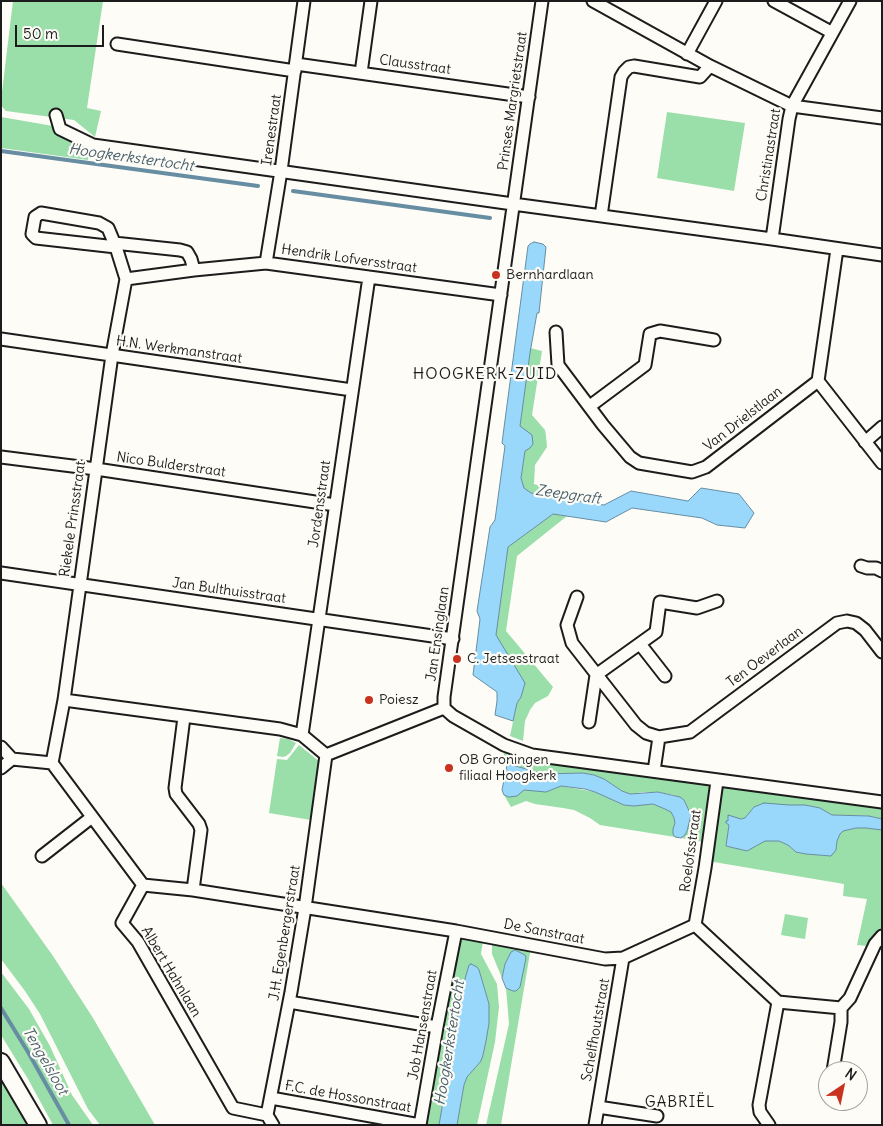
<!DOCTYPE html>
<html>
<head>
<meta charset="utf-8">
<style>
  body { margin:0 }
  #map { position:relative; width:883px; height:1126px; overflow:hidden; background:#fdfcf7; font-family:Delius,sans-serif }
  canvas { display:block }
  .frame { position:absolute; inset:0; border:2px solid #1c1c1c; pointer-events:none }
  .north { position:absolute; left:818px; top:1061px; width:50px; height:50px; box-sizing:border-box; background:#fdfcf7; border:1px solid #a3a29f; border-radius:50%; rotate:34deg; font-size:14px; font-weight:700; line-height:20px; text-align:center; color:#1c1c1c }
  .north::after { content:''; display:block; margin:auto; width:18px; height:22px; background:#c8321e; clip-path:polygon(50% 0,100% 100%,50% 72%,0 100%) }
  .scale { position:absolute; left:15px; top:25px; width:89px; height:22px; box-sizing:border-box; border:2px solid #1c1c1c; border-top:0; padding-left:6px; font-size:15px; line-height:18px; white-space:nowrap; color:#1c1c1c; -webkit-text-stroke:4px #fdfcf7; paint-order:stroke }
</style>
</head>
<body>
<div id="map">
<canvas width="883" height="1126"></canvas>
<div class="frame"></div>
<div class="north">N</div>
<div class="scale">50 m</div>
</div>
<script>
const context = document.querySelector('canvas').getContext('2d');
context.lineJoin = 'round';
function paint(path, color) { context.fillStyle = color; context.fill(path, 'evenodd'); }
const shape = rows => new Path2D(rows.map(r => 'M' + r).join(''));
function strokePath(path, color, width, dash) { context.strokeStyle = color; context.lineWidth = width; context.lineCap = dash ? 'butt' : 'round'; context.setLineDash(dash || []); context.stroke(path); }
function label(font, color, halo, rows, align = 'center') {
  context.font = font + ' Delius,sans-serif'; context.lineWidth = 4.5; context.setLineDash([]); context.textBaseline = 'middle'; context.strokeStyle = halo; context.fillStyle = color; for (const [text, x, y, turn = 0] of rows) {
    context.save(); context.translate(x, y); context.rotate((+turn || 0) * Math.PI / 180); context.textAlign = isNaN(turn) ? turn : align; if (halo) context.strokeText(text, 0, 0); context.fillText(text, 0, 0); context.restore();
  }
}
paint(shape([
  [13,1,103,1,87,108,101,111,95,137,74,120,6,111,4,109,1,105,1,100],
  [667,112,745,123,734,191,657,178],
  [1,117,53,126,71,131,87,151,89,152,88,160,1,148],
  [530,348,542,351,532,415,545,430,546,436,547,447,535,465,534,484,558,491,561,498,531,493,524,488,521,478,525,451,530,448,520,426],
  [553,514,567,516,517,556,506,631,553,687,548,696,535,703,530,710,525,721,523,741,510,736,517,703,521,697,496,635,508,547],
  [280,738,288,739,296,743,290,753,286,756,283,757,277,756],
  [299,745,320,762,311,820,269,813,277,759,287,760],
  [503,751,515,756,712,785,703,842,681,838,685,835,690,812,684,800,674,795,658,792,644,792,630,794,622,791,604,779,594,775,583,773,544,774,512,765,507,765],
  [561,786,595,792,624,805,634,806,653,804,665,809,671,812,674,818,675,823,673,829,673,834,675,837,600,825,590,818,574,810,563,808,535,804,526,801,511,807,504,795,509,797,524,790,530,790,546,792],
  [723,786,882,809,882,819,869,816,832,815,820,808,805,805,754,807,745,818,741,819,733,818,728,823,729,824,726,846,747,851,765,841,779,841,788,845,796,852,806,854,830,856,836,850,837,841,840,834,843,831,856,828,866,828,882,830,882,930,872,938,867,946,857,945,867,899,843,896,844,884,708,861,715,818],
  [1,883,53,956,93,1018,155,1125,100,1125,88,1109,40,1014,25,991,1,959],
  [785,914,808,918,805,939,781,935],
  [459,937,483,941,481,954,497,984,499,1007,495,1042,477,1125,457,1125,464,1085,467,1077,481,1061,483,1055,489,1023,489,1004,479,970,477,967,463,986,439,1125,426,1125],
  [492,942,531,947,501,1125,486,1125,509,1024,506,988,513,991,526,958,525,955,515,950,511,952,505,964,502,978,492,954],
  [1,972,29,1009,50,1046,72,1095,93,1125,53,1125,28,1079,1,1035],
  [1,1072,31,1125,1,1125]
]), '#9adea9');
const water = shape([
  [534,242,543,244,546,247,539,313,537,313,530,353,520,426,532,435,533,444,530,448,525,451,521,478,524,488,531,493,604,505,631,491,688,501,701,488,739,494,754,513,745,528,717,525,702,518,632,508,606,522,553,514,508,547,496,635,525,683,521,697,517,703,513,721,495,715,497,701,497,692,473,675,480,619,477,611,490,527,495,520,505,446,502,443,528,246,530,244,534,242],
  [507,765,512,765,544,774,583,773,594,775,604,779,622,791,630,794,658,792,680,797,684,800,691,815,687,831,685,835,681,838,675,837,673,834,673,829,675,823,674,818,671,812,665,809,653,804,634,806,624,805,595,792,585,789,561,786,546,792,524,790,517,796,509,797,504,795,502,790,507,765],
  [764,803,789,805,805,805,820,808,832,815,869,816,882,819,882,830,866,828,856,828,843,831,840,834,837,841,836,850,831,856,806,854,796,852,788,845,779,841,765,841,747,851,726,846,729,825,726,823,726,821,728,821,728,815,741,819,745,818,754,807,764,803],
  [515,950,525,955,526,958,520,987,516,991,513,991,506,988,502,978,505,964,511,952,515,950],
  [471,964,477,967,479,970,489,1004,489,1023,486,1041,483,1055,481,1061,467,1077,464,1085,457,1125,439,1125,463,986,469,965,471,964]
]);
paint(water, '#99d8fb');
strokePath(water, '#678da2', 1);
strokePath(shape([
  [1,151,258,186],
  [293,191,490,218],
  [1,1008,28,1052,69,1125]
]), '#678da2', 4);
const street = shape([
  [542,1,444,697,444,708,453,716,504,745,532,755,882,802],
  [593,1,710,66],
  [774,1,831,32],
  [117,44,295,71],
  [687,54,716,1],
  [296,64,529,97],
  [361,73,371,1],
  [56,115,60,129,93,145,513,204,772,239,882,255],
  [601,216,621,77,624,72,629,67,634,66,700,77,710,66,792,106,882,118],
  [772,239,789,119,792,106,850,1],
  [114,243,180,250,187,252,191,259,194,270],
  [266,263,281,171,304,1],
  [126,279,194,270,266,263,501,295],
  [556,332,558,365,603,425,630,457,639,463,692,472,706,467,818,381,837,249],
  [1,339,352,390],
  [818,381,882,463],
  [590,406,645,365,650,334,660,331,714,340],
  [865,442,882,427],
  [1,457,96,469,335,505],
  [861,566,867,568,876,568,882,571],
  [1,573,453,639],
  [577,597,567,625,572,643,636,725,646,733,659,737,690,732,837,623,847,621,856,623,865,630,882,652],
  [640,644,665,676],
  [64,700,280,729,302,735,326,755,444,708],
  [184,717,175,788,176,794,199,824,201,830,193,890],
  [589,722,596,675,656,632,660,602,697,608,717,601],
  [302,735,369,277],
  [1,747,12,759,1,768],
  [12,759,52,763,143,885,122,923,138,942,233,1108,267,1115,273,1125],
  [52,763,64,700,112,355,126,279,116,247,36,238,32,234,35,217,41,213,99,223,108,228,116,247],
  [654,771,659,737],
  [42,856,92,817],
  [143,885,193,890,456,931,605,959,623,958,695,925,778,1002,759,1105,760,1112,769,1125],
  [695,925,705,868,717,781],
  [289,1002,437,1027],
  [778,1002,841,1008],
  [833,1071,841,1022,841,1008,850,998,875,944,882,936],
  [271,1098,420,1125],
  [598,1107,657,1116],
  [267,1115,291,992,305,908,326,755],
  [420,1125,437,1027,456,931],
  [595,1125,623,958]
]);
const secondary = shape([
  [1,1062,38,1125]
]);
strokePath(street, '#1c1c1c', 15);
strokePath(secondary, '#1c1c1c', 20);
strokePath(street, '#fdfcf7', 11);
strokePath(secondary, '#fdfcf7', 16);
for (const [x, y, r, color] of [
  [496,275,5,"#c8321e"],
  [457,659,5,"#c8321e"],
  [369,700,5,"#c8321e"],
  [449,768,5,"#c8321e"]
]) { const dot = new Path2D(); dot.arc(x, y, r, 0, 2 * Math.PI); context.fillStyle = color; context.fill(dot); strokePath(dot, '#fdfcf7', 2); }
label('14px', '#1c1c1c', '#fdfcf7', [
  ["Clausstraat",415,65,8],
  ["Prinses Margrietstraat",513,101,-82],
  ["Irenestraat",272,130,-82],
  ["Christinastraat",769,155,-81],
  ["Hendrik Lofversstraat",349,259,8],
  ["H.N. Werkmanstraat",179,350,8],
  ["Van Drielstlaan",743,419,-38],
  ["Nico Bulderstraat",171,465,8],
  ["Jordensstraat",320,504,-82],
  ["Riekele Prinsstraat",73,519,-82],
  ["Jan Bulthuisstraat",229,591,8],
  ["Jan Ensinglaan",438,634,-82],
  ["Ten Oeverlaan",765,657,-37],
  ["Roelofsstraat",691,851,-82],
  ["De Sanstraat",544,932,11],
  ["J.H. Egenbergerstraat",285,933,-81],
  ["Albert Hahnlaan",171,972,59],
  ["Job Hansenstraat",423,1025,-80],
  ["Schelfhoutstraat",596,1030,-80],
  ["F.C. de Hossonstraat",348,1097,10]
]);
label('14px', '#1c1c1c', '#fdfcf7', [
  ["Bernhardlaan",506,275],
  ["C. Jetsesstraat",467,659],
  ["Poiesz",379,700],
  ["OB Groningen",459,760],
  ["filiaal Hoogkerk",459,776]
], 'left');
label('italic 15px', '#485e6a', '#fdfcf7', [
  ["Hoogkerkstertocht",131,158,8],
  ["Zeepgraft",568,495,8],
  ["Hoogkerkstertocht",450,1043,-81],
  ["Tengelsloot",45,1061,60]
]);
context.letterSpacing = '1px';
label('15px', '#1c1c1c', '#fdfcf7', [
  ["GABRIËL",680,1103]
]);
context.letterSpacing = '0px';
context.letterSpacing = '1px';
label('16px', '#1c1c1c', '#fdfcf7', [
  ["HOOGKERK-ZUID",485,374]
]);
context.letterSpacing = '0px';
</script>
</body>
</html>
